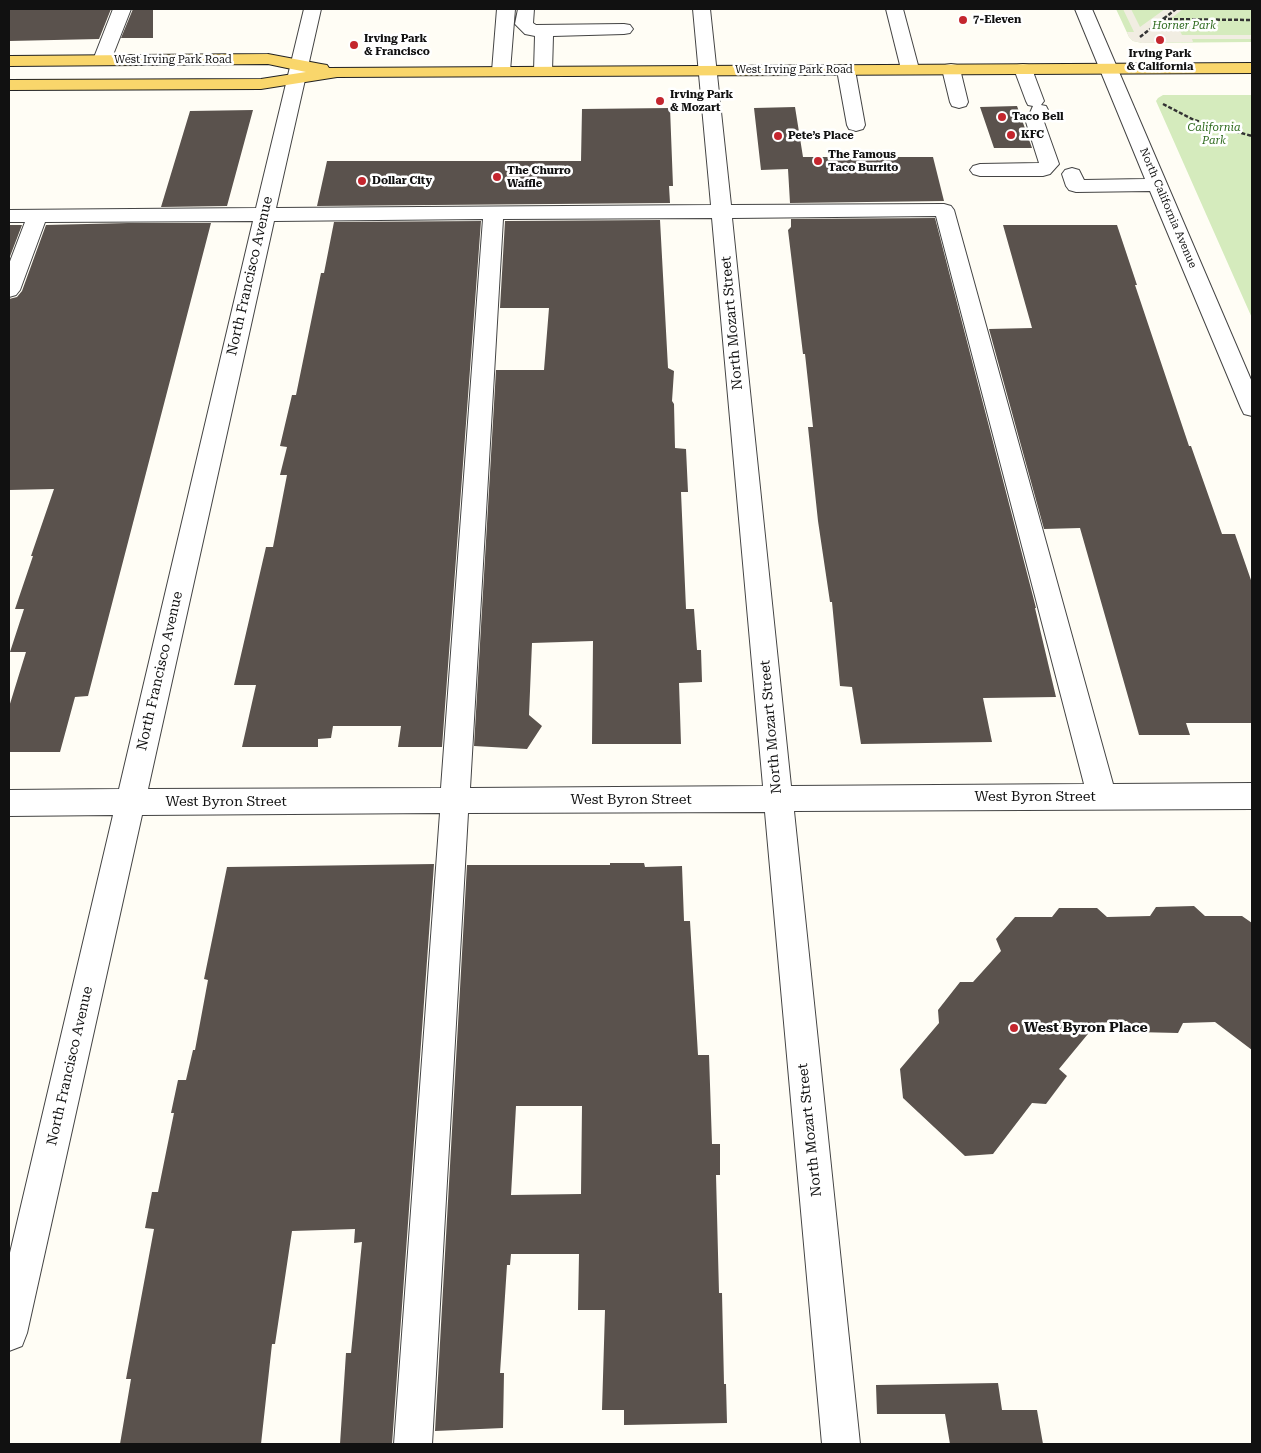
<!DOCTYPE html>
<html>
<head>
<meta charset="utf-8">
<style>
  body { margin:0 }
  #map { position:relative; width:1261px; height:1453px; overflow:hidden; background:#fffdf5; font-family:"Roboto Serif",serif }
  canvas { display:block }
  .frame { position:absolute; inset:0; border:10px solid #111; pointer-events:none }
</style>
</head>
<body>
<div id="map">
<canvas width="1261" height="1453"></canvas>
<div class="frame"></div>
</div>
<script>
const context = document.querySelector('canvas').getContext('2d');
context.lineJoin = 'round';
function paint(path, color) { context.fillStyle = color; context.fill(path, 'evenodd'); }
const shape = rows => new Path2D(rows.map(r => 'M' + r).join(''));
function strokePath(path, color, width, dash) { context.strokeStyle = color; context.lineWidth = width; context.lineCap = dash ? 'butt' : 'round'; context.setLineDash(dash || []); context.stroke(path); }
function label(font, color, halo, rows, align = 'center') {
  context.font = font + ' "Roboto Serif",serif'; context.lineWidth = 5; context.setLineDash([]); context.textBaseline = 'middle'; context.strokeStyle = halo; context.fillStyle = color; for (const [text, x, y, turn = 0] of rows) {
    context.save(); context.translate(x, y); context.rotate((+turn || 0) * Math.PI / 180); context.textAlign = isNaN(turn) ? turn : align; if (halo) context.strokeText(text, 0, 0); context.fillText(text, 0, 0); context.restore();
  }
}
paint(shape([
  [1116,9,1252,9,1252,42,1142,43,1133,41,1129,37],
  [1163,95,1252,95,1252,318,1156,101,1158,98]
]), '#d5ebbd');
paint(shape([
  [1123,9,1131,9,1140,27,1165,9,1183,9,1155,31,1180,31,1182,35,1252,35,1252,39,1192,39,1193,42,1142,43,1133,41,1129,37,1127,32,1134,32]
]), '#f1ede2');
paint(shape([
  [9,9,111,9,99,39,9,41],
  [133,9,153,9,153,38,121,38],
  [1017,106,1032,148,994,148,980,107],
  [795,107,803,157,933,157,944,201,790,203,788,169,761,170,754,108],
  [670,108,673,186,669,186,670,203,317,206,327,161,581,161,582,109],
  [253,110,227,206,161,207,190,111],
  [935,218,1036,608,1035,608,1056,697,983,698,992,742,861,744,852,687,840,686,832,602,830,602,818,521,808,427,813,427,805,354,803,354,788,230,791,227,791,219],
  [660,220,668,368,674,371,672,401,674,404,675,448,686,449,688,492,681,492,686,609,694,609,697,650,701,650,702,682,679,683,681,744,592,744,593,641,532,643,529,715,542,726,527,749,474,746,496,370,544,370,549,308,500,308,505,221],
  [481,221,442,747,398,747,401,726,333,726,331,738,318,739,318,747,242,747,256,685,234,685,266,547,273,547,287,475,280,475,287,447,280,446,292,395,296,395,321,273,324,273,334,222],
  [128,223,211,223,88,696,75,697,60,752,9,752,9,707,26,652,10,652,24,609,15,609,33,556,31,556,54,489,9,490,9,299,17,297,22,291,46,225],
  [9,225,22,225,9,259],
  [1003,225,1117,225,1137,285,1135,285,1189,446,1191,446,1222,534,1235,534,1252,583,1252,723,1186,723,1190,735,1139,735,1080,528,1044,529,989,329,1032,328],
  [610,863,644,863,645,867,682,866,684,921,690,921,698,1055,709,1055,712,1144,720,1144,720,1175,716,1175,719,1293,722,1293,724,1384,726,1384,727,1423,624,1425,624,1410,602,1410,605,1310,578,1310,579,1254,511,1254,510,1265,507,1265,500,1373,504,1373,503,1428,435,1431,467,865,610,865],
  [516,1106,582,1106,581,1194,511,1195],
  [434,864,392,1444,340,1444,346,1353,351,1353,362,1242,354,1243,355,1229,292,1231,275,1344,272,1344,261,1444,120,1444,131,1379,126,1379,154,1229,145,1228,152,1192,158,1192,174,1113,171,1113,178,1080,186,1080,193,1050,195,1050,208,980,204,979,227,867],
  [1194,906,1205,916,1242,916,1252,923,1252,1050,1215,1022,1183,1023,1178,1033,1136,1032,1127,1021,1097,1023,1059,1069,1067,1076,1046,1104,1032,1103,993,1154,965,1156,903,1098,900,1069,939,1023,938,1010,960,982,973,982,1001,951,996,939,1015,917,1052,917,1059,908,1097,908,1107,917,1150,916,1156,907],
  [998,1383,1002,1410,1037,1410,1043,1444,950,1444,945,1414,877,1414,876,1385]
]), '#5a524d');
const minor = shape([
  [113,9,131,9,111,60,108,64,102,65,96,64,93,60,113,9],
  [304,9,321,9,276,208,711,205,693,9,710,9,731,205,944,204,951,206,954,210,1113,784,1252,783,1252,809,794,811,860,1444,822,1444,765,812,468,813,432,1444,394,1444,440,813,142,815,27,1333,22,1346,9,1351,9,1257,113,815,9,816,9,790,119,789,253,221,45,222,20,290,16,295,9,297,9,264,25,222,9,222,9,210,256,208,304,9],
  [936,216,1084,784,791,786,732,218,936,216],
  [712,218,763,786,470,788,503,219,712,218],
  [483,219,441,788,148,789,274,221,483,219],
  [497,9,515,9,510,71,507,75,501,76,495,75,492,71,497,9],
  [518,9,534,9,533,23,536,25,624,24,630,25,633,29,630,33,624,34,553,36,552,71,549,75,543,76,537,75,534,71,535,36,525,34,515,24,518,9],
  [886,9,903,9,919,69,916,73,910,74,904,73,901,69,886,9],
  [1075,9,1092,9,1252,382,1252,416,1244,414,1241,408,1150,191,1076,192,1069,190,1066,186,1062,174,1065,170,1072,168,1079,170,1084,180,1145,179,1075,9],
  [951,64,957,65,960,69,968,102,966,106,959,108,952,106,950,102,942,69,945,65,951,64],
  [1023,64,1029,65,1032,69,1044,101,1041,105,1046,106,1048,110,1044,122,1059,164,1050,174,1043,176,980,176,973,174,970,170,973,166,980,164,1039,163,1026,122,1033,106,1028,105,1026,101,1014,69,1017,65,1023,64],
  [846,65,852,66,855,70,865,125,863,129,856,131,849,129,847,125,837,70,840,66,846,65]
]);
const major = shape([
  [268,54,321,64,327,65,329,68,1252,63,1252,73,337,77,261,89,9,90,9,80,261,79,306,72,268,64,9,66,9,56,268,54]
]);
strokePath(minor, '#444', 2);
strokePath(major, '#222', 2);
strokePath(shape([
  [1162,19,1252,20],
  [1140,37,1176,9],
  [1163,104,1194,120,1252,136]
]), '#333', 2.5, [4, 2]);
paint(minor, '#fff');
paint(major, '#f9d66b');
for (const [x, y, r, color] of [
  [963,20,5,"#c4262e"],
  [1160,40,5,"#c4262e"],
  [354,45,5,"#c4262e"],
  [660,101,5,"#c4262e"],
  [1002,117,5,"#c4262e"],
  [1011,135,5,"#c4262e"],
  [778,136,5,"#c4262e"],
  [818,161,5,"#c4262e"],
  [497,177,5,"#c4262e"],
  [362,181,5,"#c4262e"],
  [1014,1028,5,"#c4262e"]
]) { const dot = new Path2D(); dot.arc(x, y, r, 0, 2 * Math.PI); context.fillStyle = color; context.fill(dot); strokePath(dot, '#fff', 2); }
label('bold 11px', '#111', '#fff', [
  ["7-Eleven",973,20],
  ["Irving Park",364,39],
  ["& Francisco",364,52],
  ["Irving Park",1160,54,"center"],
  ["& California",1160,67,"center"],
  ["Irving Park",670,95],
  ["& Mozart",670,108],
  ["Taco Bell",1012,117],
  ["KFC",1021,135],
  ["Pete’s Place",788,136],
  ["The Famous",828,155],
  ["Taco Burrito",828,168],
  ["The Churro",507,171],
  ["Waffle",507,184],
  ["Dollar City",372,181]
], 'left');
label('italic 11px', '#2f6b1f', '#fff', [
  ["Horner Park",1184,26],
  ["California",1214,128],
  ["Park",1214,141]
]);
label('11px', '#111', '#fff', [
  ["West Irving Park Road",173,60],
  ["West Irving Park Road",794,70],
  ["North California Avenue",1168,208,67]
]);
label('14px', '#111', '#fff', [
  ["North Francisco Avenue",250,276,-77],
  ["North Mozart Street",732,323,-95],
  ["North Francisco Avenue",160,671,-77],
  ["North Mozart Street",771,727,-95],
  ["West Byron Street",1035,797],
  ["West Byron Street",631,800],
  ["West Byron Street",226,802],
  ["North Francisco Avenue",70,1066,-77],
  ["North Mozart Street",810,1130,-96]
]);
label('bold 14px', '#111', '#fff', [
  ["West Byron Place",1024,1028]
], 'left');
</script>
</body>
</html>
